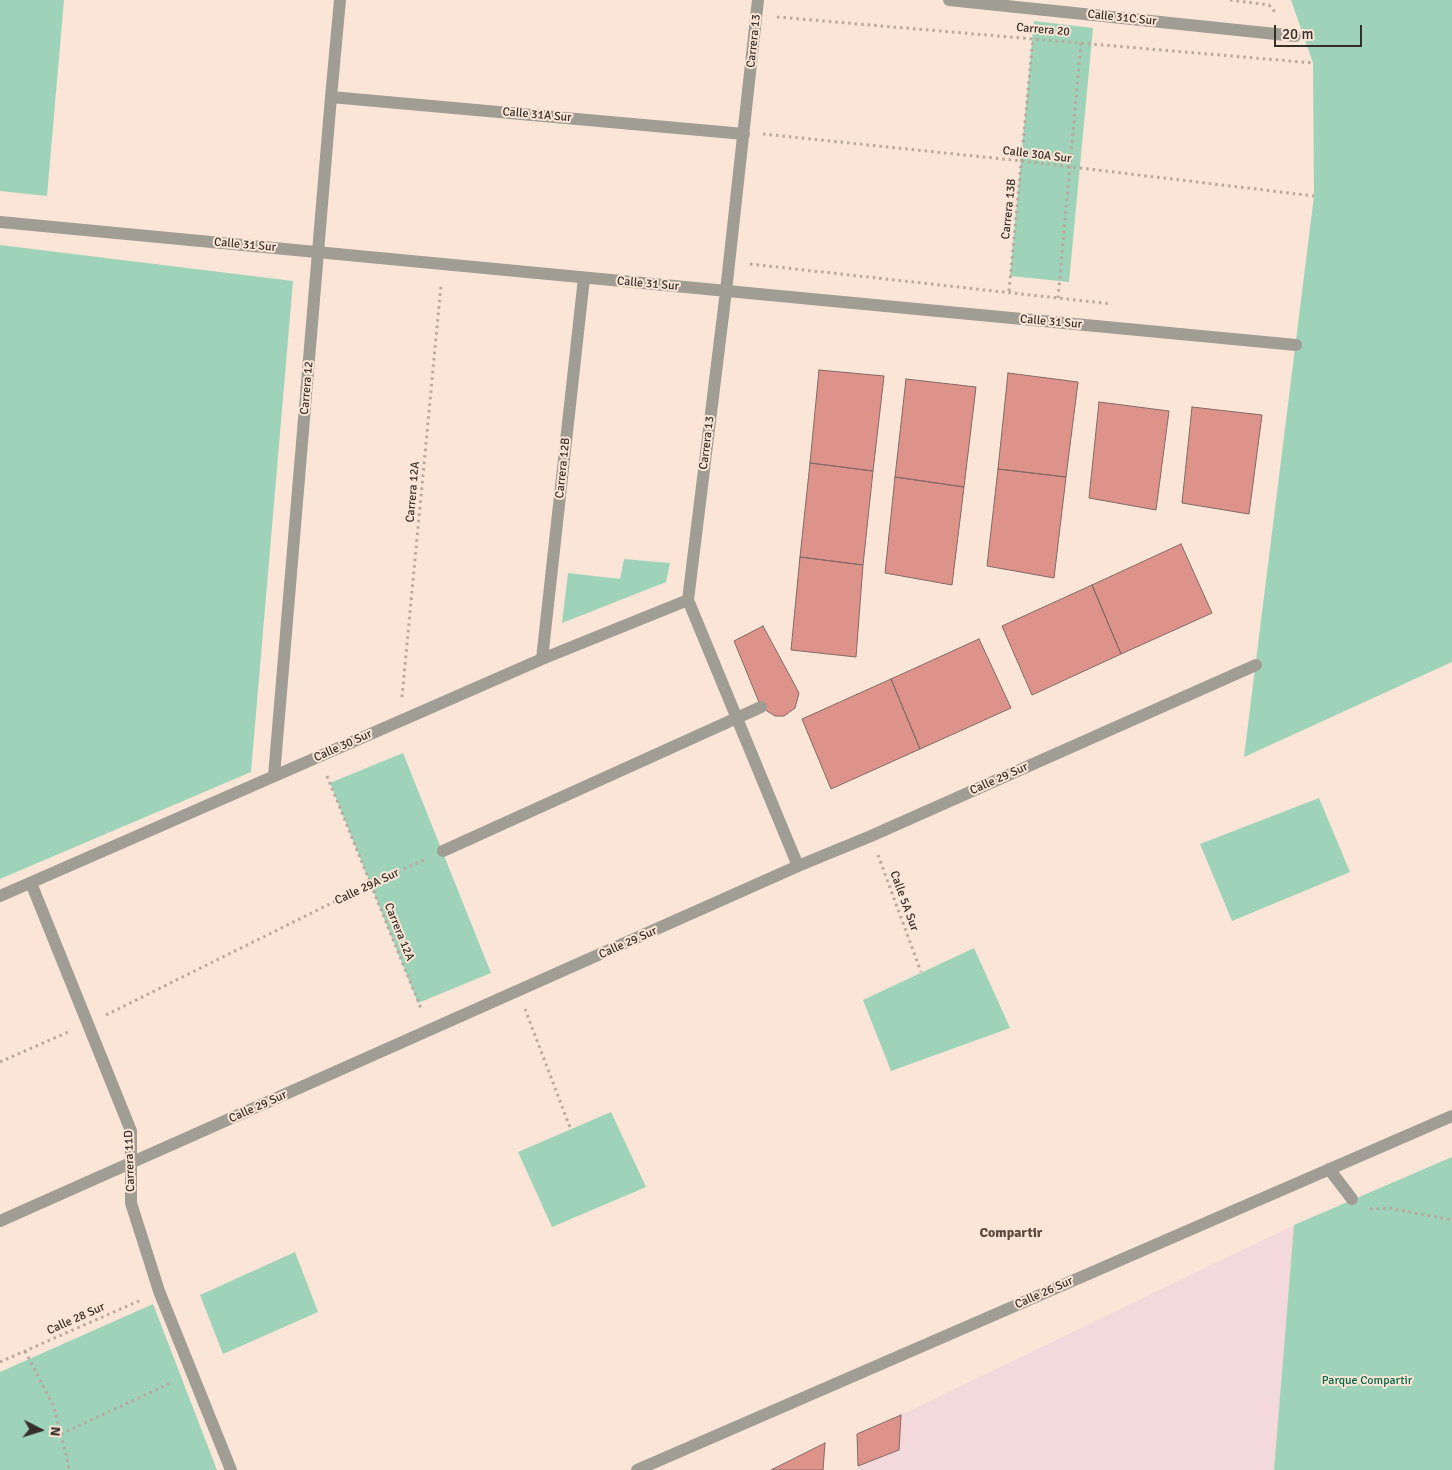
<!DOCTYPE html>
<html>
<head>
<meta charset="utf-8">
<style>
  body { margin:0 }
  #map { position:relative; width:1452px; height:1470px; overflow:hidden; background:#fbe5d6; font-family:Signika,sans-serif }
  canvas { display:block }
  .north { position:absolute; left:15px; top:1405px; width:50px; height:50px; -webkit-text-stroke:4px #fbe5d6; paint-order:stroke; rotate:95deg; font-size:14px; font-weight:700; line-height:20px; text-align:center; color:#362e28 }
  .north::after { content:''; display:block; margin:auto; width:18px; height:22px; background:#362e28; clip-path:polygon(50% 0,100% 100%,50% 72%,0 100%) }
  .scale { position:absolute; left:1274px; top:25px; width:88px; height:22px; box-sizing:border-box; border:2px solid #362e28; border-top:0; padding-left:6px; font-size:15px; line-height:18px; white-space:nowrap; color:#362e28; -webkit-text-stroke:4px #fbe5d6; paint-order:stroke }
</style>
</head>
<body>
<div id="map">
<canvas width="1452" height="1470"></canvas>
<div class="north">N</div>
<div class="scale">20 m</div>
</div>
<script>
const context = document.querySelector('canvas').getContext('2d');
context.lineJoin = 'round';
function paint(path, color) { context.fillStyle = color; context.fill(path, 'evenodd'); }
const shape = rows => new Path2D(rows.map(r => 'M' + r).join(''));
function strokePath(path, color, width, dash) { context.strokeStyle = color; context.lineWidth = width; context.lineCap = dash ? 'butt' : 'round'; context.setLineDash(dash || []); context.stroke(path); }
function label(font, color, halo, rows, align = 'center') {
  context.font = font + ' Signika,sans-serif'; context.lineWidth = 4; context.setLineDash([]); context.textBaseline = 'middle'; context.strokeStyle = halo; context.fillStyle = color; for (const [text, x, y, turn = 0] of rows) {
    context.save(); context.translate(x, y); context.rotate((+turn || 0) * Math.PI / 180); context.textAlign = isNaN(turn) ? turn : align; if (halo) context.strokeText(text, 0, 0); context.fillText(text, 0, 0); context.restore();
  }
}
paint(shape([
  [1294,1225,1274,1470,857,1470,858,1466,899,1450,901,1415]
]), '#f3d9db');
paint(shape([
  [0,0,64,0,47,196,0,191],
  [1291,0,1452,0,1452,662,1244,757,1314,196,1313,63],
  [1034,21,1093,28,1069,282,1010,276],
  [0,245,293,281,251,772,0,879],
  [624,559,670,563,666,582,562,623,568,573,620,579],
  [403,753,491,973,418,1003,330,783],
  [1319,798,1350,872,1232,921,1200,844],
  [974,948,1010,1028,891,1071,863,1000],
  [611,1112,646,1187,552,1227,518,1152],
  [1452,1157,1452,1470,1274,1470,1294,1225],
  [295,1252,318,1312,223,1354,200,1295],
  [153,1304,217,1470,0,1470,0,1372]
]), '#9ed2b9');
const building = shape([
  [819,370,884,376,873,471,810,463,819,370],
  [1008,373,1078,382,1066,477,998,469,1008,373],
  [906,379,976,387,964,487,895,477,906,379],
  [1099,402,1169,411,1156,510,1089,498,1099,402],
  [1192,407,1262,415,1249,514,1182,503,1192,407],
  [810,463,873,471,863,565,800,557,810,463],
  [998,469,1066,477,1054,578,987,566,998,469],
  [895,477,964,487,952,585,885,573,895,477],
  [1181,544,1212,613,1121,654,1092,585,1181,544],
  [800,557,863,565,856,657,791,650,800,557],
  [1092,585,1121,654,1032,695,1002,626,1092,585],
  [763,626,799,693,795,708,784,716,775,716,761,707,734,641,763,626],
  [979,639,1011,708,920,749,891,679,979,639],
  [891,679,920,749,831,789,802,719,891,679],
  [901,1415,899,1450,858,1466,857,1434,901,1415],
  [825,1443,823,1470,771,1470,825,1443]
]);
paint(building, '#de938a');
strokePath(building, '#816966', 1);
strokePath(shape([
  [1230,0,1269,5,1275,12],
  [777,17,1313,63],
  [763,134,1022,161,1314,196],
  [750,264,1112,304],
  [1009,291,1033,38],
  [1058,298,1081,43],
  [402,697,441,285],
  [327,776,422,1011],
  [878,855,921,972],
  [525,1009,571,1130],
  [106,1015,370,884,426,859],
  [0,1062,68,1032],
  [1370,1209,1389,1208,1452,1220],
  [25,1351,54,1407,67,1458,69,1470],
  [0,1362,141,1300],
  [61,1434,173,1382]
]), '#b9a89c', 3, [2.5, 4]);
strokePath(shape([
  [758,0,726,291,688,600,798,866],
  [949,0,1295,36],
  [331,97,744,134],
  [0,222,1296,345],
  [542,659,584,278],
  [274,776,331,97,340,0],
  [443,851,761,707],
  [31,883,131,1131,131,1203,159,1291,231,1470],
  [0,896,542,659,688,600],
  [1329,1169,1352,1199],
  [0,1221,798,866,871,836,1256,665],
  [637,1470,1452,1116]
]), '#a09d94', 12);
label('12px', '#362e28', '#fbe5d6', [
  ["Calle 31C Sur",1122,18,6],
  ["Carrera 20",1043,30,5],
  ["Carrera 13",754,41,-84],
  ["Calle 31A Sur",537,115,5],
  ["Calle 30A Sur",1037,155,7],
  ["Carrera 13B",1009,209,-84],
  ["Calle 31 Sur",245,245,5],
  ["Calle 31 Sur",648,284,5],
  ["Calle 31 Sur",1051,322,5],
  ["Carrera 12",307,388,-85],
  ["Carrera 13",707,443,-83],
  ["Carrera 12B",563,468,-84],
  ["Carrera 12A",413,492,-85],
  ["Calle 30 Sur",343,746,-24],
  ["Calle 29 Sur",999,779,-24],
  ["Calle 29A Sur",367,887,-25],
  ["Calle 5A Sur",904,901,70],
  ["Carrera 12A",399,932,68],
  ["Calle 29 Sur",628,943,-24],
  ["Calle 29 Sur",258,1107,-24],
  ["Carrera 11D",130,1161,-92],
  ["Calle 26 Sur",1044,1293,-24],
  ["Calle 28 Sur",76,1319,-24]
]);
label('12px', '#006747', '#fbe5d6', [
  ["Parque Compartir",1367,1381]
]);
label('bold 14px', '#58473a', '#fbe5d6', [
  ["Compartir",1011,1233]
]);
</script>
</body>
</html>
